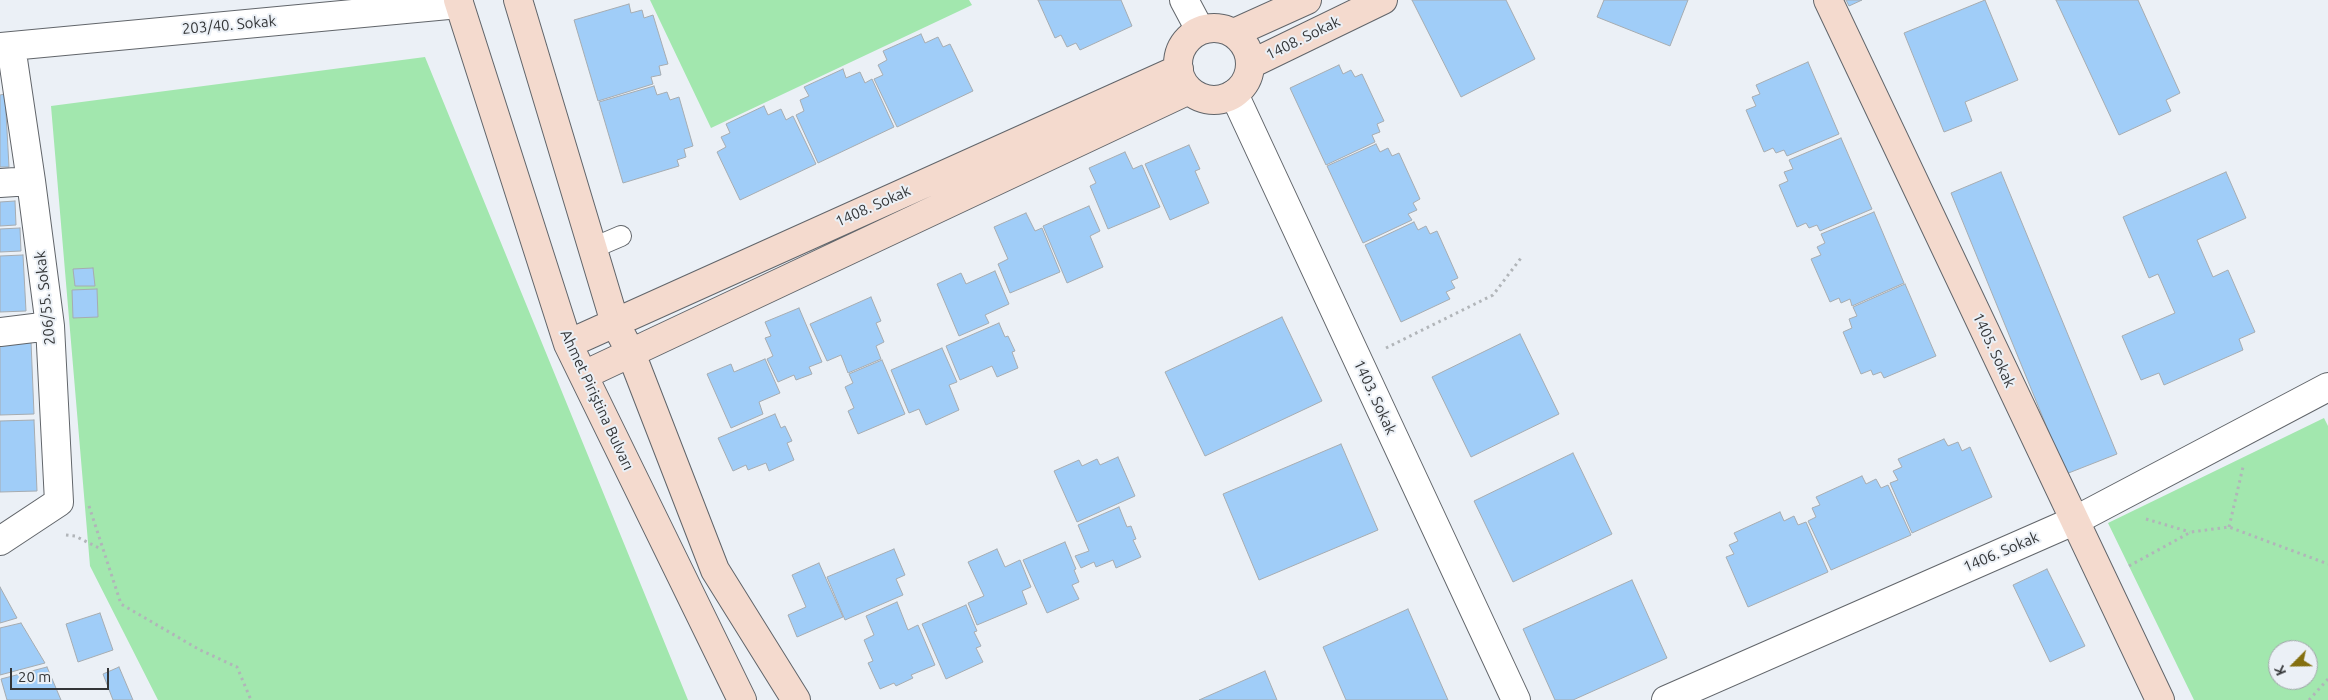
<!DOCTYPE html>
<html>
<head>
<meta charset="utf-8">
<style>
  body { margin:0 }
  #map { position:relative; width:2328px; height:700px; overflow:hidden; background:#ebf0f6; font-family:Ubuntu,sans-serif }
  canvas { display:block }
  .north { position:absolute; left:2268px; top:640px; width:50px; height:50px; box-sizing:border-box; background:#ebf0f6; border:1px solid #a1a5aa; border-radius:50%; rotate:247deg; font-size:14px; font-weight:700; line-height:20px; text-align:center; color:#333537 }
  .north::after { content:''; display:block; margin:auto; width:18px; height:22px; background:#846f0f; clip-path:polygon(50% 0,100% 100%,50% 72%,0 100%) }
  .scale { position:absolute; left:10px; top:668px; width:99px; height:22px; box-sizing:border-box; border:2px solid #333537; border-top:0; padding-left:6px; font-size:15px; line-height:18px; white-space:nowrap; color:#333537; -webkit-text-stroke:4px #ebf0f6; paint-order:stroke }
</style>
</head>
<body>
<div id="map">
<canvas width="2328" height="700"></canvas>
<div class="north">K</div>
<div class="scale">20 m</div>
</div>
<script>
const context = document.querySelector('canvas').getContext('2d');
context.lineJoin = 'round';
function paint(path, color) { context.fillStyle = color; context.fill(path, 'evenodd'); }
const shape = rows => new Path2D(rows.map(r => 'M' + r).join(''));
function strokePath(path, color, width, dash) { context.strokeStyle = color; context.lineWidth = width; context.lineCap = dash ? 'butt' : 'round'; context.setLineDash(dash || []); context.stroke(path); }
function label(font, color, halo, rows, align = 'center') {
  context.font = font + ' Ubuntu,sans-serif'; context.lineWidth = 4; context.setLineDash([]); context.textBaseline = 'middle'; context.strokeStyle = halo; context.fillStyle = color; for (const [text, x, y, turn = 0] of rows) {
    context.save(); context.translate(x, y); context.rotate((+turn || 0) * Math.PI / 180); context.textAlign = isNaN(turn) ? turn : align; if (halo) context.strokeText(text, 0, 0); context.fillText(text, 0, 0); context.restore();
  }
}
paint(shape([
  [650,0,969,0,972,5,711,128],
  [425,57,688,700,158,700,90,566,51,106],
  [2324,418,2328,426,2328,700,2194,700,2108,523],
  [2278,650,2308,650,2308,680,2278,680]
]), '#a2e7ae');
const building = shape([
  [1038,0,1121,0,1132,26,1080,50,1076,43,1067,47,1061,35,1055,38,1038,0],
  [1412,0,1506,0,1535,59,1461,97,1412,0],
  [1604,0,1688,0,1670,46,1597,17,1604,0],
  [1846,0,1862,0,1849,6,1846,0],
  [1985,0,2018,80,1965,102,1972,121,1944,132,1904,33,1985,0],
  [2056,0,2138,0,2180,93,2166,100,2171,111,2119,135,2056,0],
  [629,4,631,13,642,10,644,18,653,15,668,64,659,66,661,75,651,77,653,84,598,101,574,20,629,4],
  [921,34,925,43,938,37,943,47,950,44,973,91,897,127,874,79,883,75,878,65,887,60,883,51,921,34],
  [1808,62,1839,134,1787,156,1784,150,1776,153,1773,148,1764,152,1746,110,1756,106,1752,97,1760,94,1756,85,1808,62],
  [1339,65,1343,74,1351,70,1355,77,1362,74,1384,121,1377,124,1380,132,1372,135,1375,142,1326,165,1290,88,1339,65],
  [843,69,846,78,860,72,865,83,872,79,894,127,818,163,796,115,804,111,800,100,809,96,804,87,843,69],
  [654,86,657,95,667,92,670,100,679,97,693,146,684,149,686,157,677,160,679,166,623,183,599,102,654,86],
  [5,94,9,167,0,167,0,95,5,94],
  [764,106,768,115,781,109,786,120,793,116,816,164,740,200,717,152,726,147,721,137,730,133,726,124,764,106],
  [1841,138,1872,209,1820,231,1817,225,1809,228,1806,223,1797,227,1779,185,1788,181,1784,172,1793,169,1789,160,1841,138],
  [1376,144,1380,152,1388,148,1392,156,1399,153,1420,199,1413,203,1417,210,1408,214,1412,220,1363,243,1327,166,1376,144],
  [1189,145,1200,169,1195,171,1209,203,1170,220,1145,164,1189,145],
  [1125,152,1133,169,1142,165,1160,207,1108,229,1090,186,1096,183,1089,168,1125,152],
  [2001,172,2117,454,2066,474,1951,193,2001,172],
  [2226,172,2246,218,2197,240,2213,277,2228,270,2255,332,2239,339,2243,350,2164,385,2159,373,2141,380,2122,336,2175,313,2158,274,2149,278,2123,217,2226,172],
  [15,201,16,225,0,226,0,202,15,201],
  [1089,206,1100,231,1090,236,1103,267,1067,283,1043,226,1089,206],
  [1874,212,1904,283,1852,306,1850,299,1841,303,1839,298,1830,302,1811,259,1821,255,1817,247,1825,243,1821,234,1874,212],
  [1026,213,1035,231,1042,228,1060,272,1010,293,998,264,1008,259,994,227,1026,213],
  [1414,222,1418,230,1426,226,1430,234,1437,231,1458,278,1451,281,1455,288,1446,292,1450,299,1401,322,1365,245,1414,222],
  [20,228,21,251,0,252,0,229,20,228],
  [23,255,26,311,0,312,0,256,23,255],
  [93,268,95,286,75,286,73,269,93,268],
  [995,271,1009,304,985,315,989,323,959,336,937,284,961,273,966,284,995,271],
  [1905,284,1936,356,1884,378,1881,372,1873,375,1871,370,1861,374,1843,332,1852,328,1849,319,1857,316,1853,307,1905,284],
  [97,289,98,317,73,318,72,290,97,289],
  [871,297,881,321,876,323,884,342,876,346,881,359,848,373,841,355,827,361,810,324,871,297],
  [799,308,822,362,809,367,812,374,796,380,794,375,778,382,767,359,773,356,765,338,771,336,765,322,799,308],
  [1282,317,1322,401,1205,456,1165,372,1282,317],
  [999,323,1005,337,1008,336,1015,351,1012,352,1018,368,997,377,992,366,960,380,946,346,999,323],
  [1520,334,1559,414,1471,457,1432,377,1520,334],
  [31,341,34,414,0,415,0,342,31,341],
  [942,348,957,382,949,385,959,410,926,425,919,409,909,413,891,370,942,348],
  [765,359,780,393,759,402,763,414,731,428,707,374,731,364,734,372,765,359],
  [882,360,905,414,858,434,848,411,854,408,845,387,853,383,849,374,882,360],
  [775,414,781,428,785,426,792,441,787,443,794,460,769,471,766,463,748,470,746,465,733,471,718,438,775,414],
  [34,420,37,491,0,492,0,421,34,420],
  [1944,439,1948,446,1958,442,1962,451,1970,447,1992,497,1912,533,1890,483,1898,480,1893,471,1902,467,1898,459,1944,439],
  [1341,444,1378,530,1259,580,1223,494,1341,444],
  [1573,453,1612,534,1513,582,1474,501,1573,453],
  [1118,457,1135,496,1077,522,1054,471,1079,460,1082,466,1097,459,1100,465,1118,457],
  [1862,476,1866,484,1876,479,1881,488,1888,485,1911,535,1831,570,1808,521,1816,517,1812,508,1820,505,1816,497,1862,476],
  [1119,507,1127,527,1131,526,1136,539,1133,540,1141,557,1116,568,1113,560,1096,567,1094,562,1081,568,1075,556,1089,551,1078,525,1119,507],
  [1780,512,1784,521,1794,516,1798,525,1806,522,1828,572,1748,607,1726,557,1734,554,1729,545,1738,541,1734,533,1780,512],
  [1065,542,1076,569,1074,570,1079,582,1072,585,1079,599,1047,613,1023,560,1065,542],
  [894,549,905,575,896,579,903,595,845,620,827,577,894,549],
  [997,549,1005,567,1020,560,1031,587,1022,591,1027,604,977,625,968,603,984,596,968,562,997,549],
  [819,563,843,617,797,637,788,615,806,607,792,575,819,563],
  [2047,569,2085,646,2050,662,2013,585,2047,569],
  [1632,580,1667,658,1573,700,1555,700,1523,629,1632,580],
  [0,587,17,618,0,623,0,587],
  [897,602,908,630,918,625,935,665,911,675,913,678,896,686,894,683,880,689,868,663,873,661,864,640,874,635,866,616,897,602],
  [966,605,977,631,974,632,981,646,976,648,983,662,946,679,922,624,966,605],
  [1408,609,1448,700,1346,700,1323,647,1408,609],
  [100,613,113,650,78,662,66,624,100,613],
  [21,623,45,663,0,675,0,628,21,623],
  [47,667,61,700,7,700,1,679,47,667],
  [119,667,133,700,113,700,103,674,119,667],
  [1265,671,1277,700,1199,700,1265,671]
]);
paint(building, '#a0cdf8');
strokePath(building, '#a6acb1', 1);
const lane = shape([
  [593,248,621,236]
]);
const street = shape([
  [1184,0,1200,30],
  [0,47,459,4],
  [1234,94,1516,700],
  [0,183,31,181],
  [0,332,50,326],
  [0,541,59,502,50,326,31,181,11,46],
  [1666,700,2076,520,2328,387]
]);
const secondary = shape([
  [458,0,568,344,742,700],
  [518,0,615,323,631,353,715,570,796,700],
  [1828,0,2160,700],
  '1178 64a36 36 0 1 1 72 0a36 36 0 1 1-72 0Z',
  [1234,33,1307,0],
  [1251,64,1383,0],
  [568,344,1179,69],
  [584,375,1189,90]
]);
strokePath(lane, '#61656a', 22);
strokePath(street, '#61656a', 30);
strokePath(secondary, '#61656a', 30);
strokePath(shape([
  [1386,348,1493,295,1521,258],
  [89,506,121,604,200,650,237,667,251,700],
  [2146,519,2190,532],
  [2229,527,2243,467],
  [66,535,75,536,101,549],
  [2129,566,2191,532,2229,527,2328,564],
  [2309,700,2328,679]
]), '#b1b5b9', 3, [2.5, 4]);
strokePath(lane, '#fff', 20);
strokePath(street, '#fff', 28);
strokePath(secondary, '#f4dace', 28);
label('15px', '#333537', '#ebf0f6', [
  ["203/40. Sokak",229,25,-5],
  ["1408. Sokak",1303,38,-26],
  ["1408. Sokak",873,206,-24],
  ["206/55. Sokak",45,298,-96],
  ["1405. Sokak",1994,350,65],
  ["1403. Sokak",1375,397,65],
  ["Ahmet Piriştina Bulvarı",597,400,65],
  ["1406. Sokak",2001,552,-23]
]);
</script>
</body>
</html>
